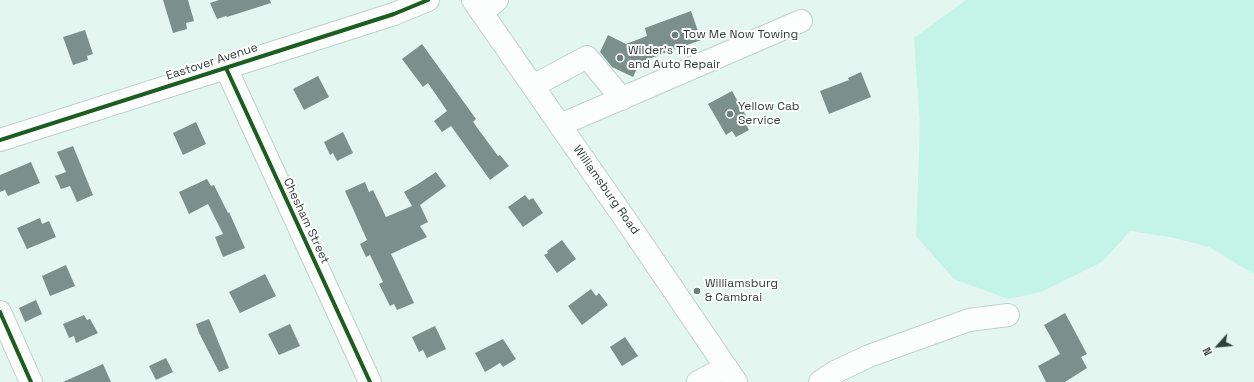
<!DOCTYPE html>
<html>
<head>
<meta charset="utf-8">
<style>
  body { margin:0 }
  #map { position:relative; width:1254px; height:382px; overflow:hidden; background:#e3f6f0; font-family:"Space Grotesk",sans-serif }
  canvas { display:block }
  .north { position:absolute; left:1198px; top:326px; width:40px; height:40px; -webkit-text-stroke:3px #fff; paint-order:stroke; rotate:243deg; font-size:11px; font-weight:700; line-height:16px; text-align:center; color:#2f403b }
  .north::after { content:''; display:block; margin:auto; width:14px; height:18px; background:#2f403b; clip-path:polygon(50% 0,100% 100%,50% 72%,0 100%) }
</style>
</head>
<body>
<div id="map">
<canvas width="1254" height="382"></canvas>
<div class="north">N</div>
</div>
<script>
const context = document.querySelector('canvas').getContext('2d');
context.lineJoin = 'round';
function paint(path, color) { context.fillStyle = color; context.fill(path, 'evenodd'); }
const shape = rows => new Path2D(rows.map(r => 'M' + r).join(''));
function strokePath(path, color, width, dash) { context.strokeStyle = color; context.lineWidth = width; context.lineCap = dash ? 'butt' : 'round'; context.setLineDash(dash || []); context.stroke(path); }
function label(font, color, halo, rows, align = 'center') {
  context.font = font + ' "Space Grotesk",sans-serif'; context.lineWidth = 4; context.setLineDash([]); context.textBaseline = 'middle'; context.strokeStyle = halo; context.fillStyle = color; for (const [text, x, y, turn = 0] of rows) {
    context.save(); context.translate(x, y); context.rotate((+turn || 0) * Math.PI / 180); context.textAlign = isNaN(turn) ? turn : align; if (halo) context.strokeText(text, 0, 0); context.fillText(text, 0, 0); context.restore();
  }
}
paint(shape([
  [966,0,1254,0,1254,274,1209,247,1170,237,1130,231,1102,262,1041,292,1008,299,954,279,916,236,920,125,914,38]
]), '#c4f4e7');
paint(shape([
  [163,0,188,0,194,21,186,23,187,29,173,33],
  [219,0,270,0,271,3,227,17,226,16,217,19,210,3],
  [691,11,701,40,640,62,633,77,612,67,600,52,608,35,626,44,647,36,645,28],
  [85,30,93,54,87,56,88,60,73,65,63,37],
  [422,44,476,119,473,122,498,156,500,155,509,166,490,180,451,126,442,132,434,121,447,111,428,83,423,87,402,59],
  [861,72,871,97,829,114,820,91,849,80,848,78],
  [318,76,329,97,304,110,293,89],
  [732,91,749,121,745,123,749,130,736,137,732,131,726,135,708,104],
  [196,122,206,144,183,155,173,133],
  [343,132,353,153,337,161,333,153,330,155,324,142],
  [73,146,93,195,77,202,70,186,61,189,55,176,66,172,57,152],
  [31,162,40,183,8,196,5,190,0,192,0,175],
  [436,172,446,186,420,205,428,222,420,226,427,237,391,254,414,303,397,310,394,304,390,306,379,284,383,282,370,255,366,257,360,244,367,240,345,191,365,182,369,192,373,190,386,217,412,206,404,192,418,184],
  [207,179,211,186,214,185,228,213,229,212,245,248,223,257,215,237,223,234,208,204,189,214,179,192],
  [525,195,529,200,533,198,543,213,523,227,508,207],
  [40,218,42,224,49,221,56,237,27,249,17,228],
  [562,240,576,259,557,273,544,255,548,253,547,251],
  [66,265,75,286,50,296,42,276],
  [265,274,276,296,240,313,229,292],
  [591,289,596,296,599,293,608,305,582,325,568,306],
  [36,300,42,314,25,322,19,308],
  [1065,313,1087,354,1081,357,1087,368,1065,382,1046,382,1038,366,1060,354,1044,325],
  [84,315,87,320,90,319,98,333,76,343,74,336,69,338,63,324],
  [209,319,229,368,219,372,199,333,196,324],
  [290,324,300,346,279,355,268,334],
  [435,326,446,349,427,358,423,350,419,352,412,337],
  [625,337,638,356,622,366,610,347],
  [503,339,516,359,503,367,500,363,485,372,475,353],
  [166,358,173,372,156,380,149,366],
  [103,364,111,382,63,382]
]), '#7c908b');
const minor = shape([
  [482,13,497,0],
  [226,68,370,382],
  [533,86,587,57,622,99],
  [560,125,801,21],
  [0,140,394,14,428,0],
  [0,312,31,382],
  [698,382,726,367],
  [820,382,835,372,869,356,969,320,1008,315]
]);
const major = shape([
  [473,0,632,229,736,382]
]);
strokePath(minor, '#c0d1cc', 24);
strokePath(major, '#c0d1cc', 24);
strokePath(minor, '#fbfefd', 22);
strokePath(major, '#fbfefd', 22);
strokePath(shape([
  [226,68,370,382],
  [0,140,394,14,428,0],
  [0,312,31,382]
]), '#1b5e20', 4);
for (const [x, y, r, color] of [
  [675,35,4,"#6e807a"],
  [620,58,4,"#6e807a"],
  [730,114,4,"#6e807a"],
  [697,291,4,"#6e807a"]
]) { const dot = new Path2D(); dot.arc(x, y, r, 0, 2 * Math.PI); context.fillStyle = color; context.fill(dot); strokePath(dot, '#fff', 1.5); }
label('12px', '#2f403b', '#fff', [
  ["Tow Me Now Towing",683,35],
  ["Wilder's Tire",628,51],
  ["and Auto Repair",628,65],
  ["Yellow Cab",738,107],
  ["Service",738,121],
  ["Williamsburg",705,284],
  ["& Cambrai",705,298]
], 'left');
label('12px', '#2f403b', '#fff', [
  ["Eastover Avenue",212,62,-18],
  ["Williamsburg Road",606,190,55],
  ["Chesham Street",306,221,65]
]);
</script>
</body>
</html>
